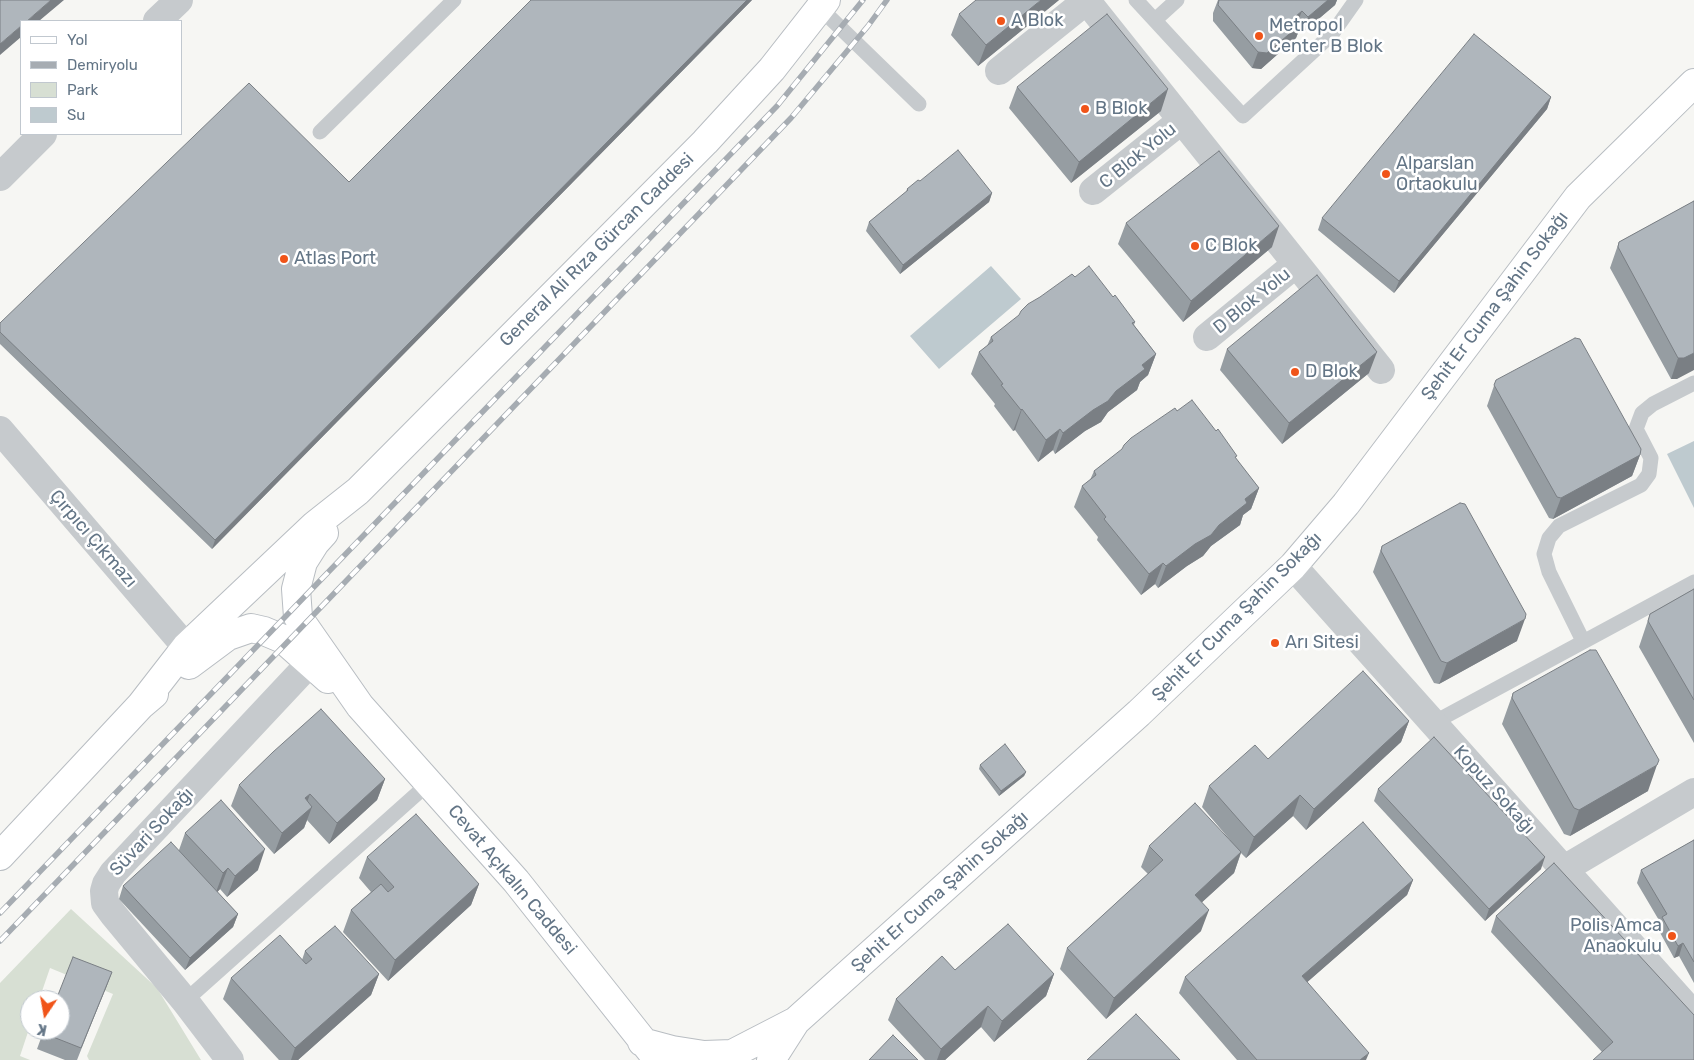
<!DOCTYPE html>
<html>
<head>
<meta charset="utf-8">
<style>
  body { margin:0 }
  #map { position:relative; width:1694px; height:1060px; overflow:hidden; background:#f6f6f3; font-family:Rubik,sans-serif }
  canvas { display:block }
  .legend { position:absolute; left:20px; top:20px; width:162px; height:115px; box-sizing:border-box; background:#fff; border:1px solid #c1c8cf; margin:0; padding:6px 9px; list-style:none; font-size:15px; color:#637586 }
  .legend li { display:flex; align-items:center; gap:10px; height:25px }
  .legend b { width:25px; border:1px solid #c1c8cf }
  .north { position:absolute; left:20px; top:990px; width:50px; height:50px; box-sizing:border-box; background:#fff; border:1px solid #c1c8cf; border-radius:50%; rotate:192deg; font-size:14px; font-weight:700; line-height:20px; text-align:center; color:#637586 }
  .north::after { content:''; display:block; margin:auto; width:18px; height:22px; background:#f05419; clip-path:polygon(50% 0,100% 100%,50% 72%,0 100%) }
</style>
</head>
<body>
<div id="map">
<canvas width="1694" height="1060"></canvas>
<ul class="legend">
<li><b style="height:6px;background:#fff"></b>Yol</li>
<li><b style="height:6px;background:#a6acb2"></b>Demiryolu</li>
<li><b style="height:14px;background:#d7dfd3"></b>Park</li>
<li><b style="height:14px;background:#becacf"></b>Su</li>
</ul>
<div class="north">K</div>
</div>
<script>
const context = document.querySelector('canvas').getContext('2d');
context.lineJoin = 'round';
function paint(path, color) { context.fillStyle = color; context.fill(path, 'evenodd'); }
const shape = rows => new Path2D(rows.map(r => 'M' + r).join(''));
function strokePath(path, color, width, dash) { context.strokeStyle = color; context.lineWidth = width; context.lineCap = dash ? 'butt' : 'round'; context.setLineDash(dash || []); context.stroke(path); }
function label(font, color, halo, rows, align = 'center') {
  context.font = font + ' Rubik,sans-serif'; context.lineWidth = 5; context.setLineDash([]); context.textBaseline = 'middle'; context.strokeStyle = halo; context.fillStyle = color; for (const [text, x, y, turn = 0] of rows) {
    context.save(); context.translate(x, y); context.rotate((+turn || 0) * Math.PI / 180); context.textAlign = isNaN(turn) ? turn : align; if (halo) context.strokeText(text, 0, 0); context.fillText(text, 0, 0); context.restore();
  }
}
paint(shape([
  [71,909,157,988,201,1060,89,1060,87,1056,113,994,50,968,39,1000,30,1000,30,1026,20,1056,30,1060,0,1060,0,983]
]), '#d7dfd3');
paint(shape([
  [991,266,1021,299,939,369,910,336],
  [1694,441,1694,508,1667,454]
]), '#becacf');
const secondary = shape([
  [324,533,315,543,303,562,296,589,298,617,360,706,516,881,658,1060],
  [189,665,228,636,251,628,264,631,283,639,328,679],
  [141,705,186,647,315,525,358,491,705,142,772,69,826,0],
  [0,856,141,705,154,694],
  [642,1042,672,1050,704,1055,732,1054,794,1022],
  [771,1060,796,1021,1139,713,1293,566,1346,504,1578,197,1694,83]
]);
strokePath(secondary, '#b8bdc2', 30);
strokePath(shape([
  [1136,0,1243,116,1332,34,1356,0],
  [820,8,919,104],
  [1155,20,1177,0],
  [320,132,454,0],
  [1583,641,1549,572,1544,554,1549,538,1559,526,1641,485,1649,474,1651,458,1636,429,1642,413,1653,404,1694,383],
  [1433,723,1694,582],
  [185,1001,429,783]
]), '#c6cacd', 15);
strokePath(shape([
  [1086,0,1381,370],
  [157,21,179,0],
  [999,71,1086,1],
  [0,177,43,134],
  [1093,191,1182,120],
  [1207,337,1296,264],
  [0,430,186,647],
  [1293,566,1694,1015],
  [1564,869,1694,792],
  [230,1060,185,1001,113,914,105,903,104,891,106,884,113,873,309,664]
]), '#c6cacd', 28);
strokePath(secondary, '#fff', 28);
const rail = shape([
  [0,913,777,106,863,0],
  [0,941,791,118,868,26,887,0]
]);
strokePath(rail, '#a6acb2', 5.5);
strokePath(rail, '#fff', 4, [11]);
paint(shape([
  [531,0,752,0,212,549,0,344,0,323,349,182],
  [1059,0,978,66,951,35,959,14],
  [1218,0,1337,0,1335,5,1302,33,1299,30,1296,38,1261,69,1252,68,1213,21,1213,13],
  [1017,87,1161,111,1071,183,1009,108],
  [1551,97,1547,109,1394,293,1318,230,1322,218],
  [920,181,992,193,989,202,900,274,866,231,869,222,906,192,907,189],
  [1694,201,1677,379,1671,379,1610,268,1619,242],
  [1126,223,1272,247,1183,322,1118,244],
  [1075,277,1135,322,1134,325,1156,354,1148,375,1140,382,1137,390,1108,412,1101,422,1085,431,1055,454,1053,450,1038,462,1015,430,1013,431,994,406,995,404,971,374,979,352,987,346,991,337],
  [1227,349,1369,373,1282,444,1220,370],
  [1496,380,1640,455,1632,476,1553,519,1549,518,1487,406],
  [1177,411,1236,459,1259,488,1251,509,1243,515,1240,525,1211,546,1203,556,1187,566,1158,588,1155,584,1141,595,1097,540,1098,537,1074,507,1082,486,1090,480,1094,471],
  [1382,546,1517,641,1439,684,1434,683,1373,572],
  [1694,589,1694,743,1639,647,1650,614],
  [1513,693,1648,791,1570,836,1564,834,1502,724],
  [1409,721,1401,742,1306,830,1293,816,1246,858,1241,853,1234,873,1202,902,1201,931,1106,1019,1060,969,1067,948,1148,874,1141,867,1149,846,1230,840,1202,807,1209,786,1268,759],
  [980,765,1026,772,1024,776,999,796,979,769],
  [385,779,377,800,329,844,307,820,304,828,274,854,231,806,239,785],
  [1378,789,1541,869,1485,921,1374,801],
  [185,833,258,870,227,897,220,889,217,892,238,914,233,927,185,970,119,899,123,886,179,850],
  [1694,840,1694,983,1679,956,1674,958,1658,929,1660,922,1637,883,1641,870],
  [367,857,479,884,471,905,388,981,343,932,351,910,371,892,359,878],
  [1413,880,1407,895,1307,982,1366,1060,1237,1060,1179,993,1185,977],
  [1496,916,1694,1015,1602,1052,1491,932],
  [305,951,379,974,371,995,298,1060,279,1060,223,999,231,978,302,960],
  [955,970,1054,974,1046,996,994,1042,981,1027,945,1060,925,1060,888,1020,896,999],
  [112,972,77,1060,65,1060,37,1049,44,1030]
]), '#969da2');
paint(shape([
  [51,0,64,0,39,21,27,21],
  [747,0,752,0,212,549,215,540],
  [1041,0,1059,0,978,66,986,45],
  [1328,0,1337,0,1335,5,1302,33,1308,17],
  [1302,11,1296,26,1296,16],
  [1302,23,1296,38,1261,69,1252,68,1258,52],
  [21,26,21,37,0,55,0,44],
  [1168,89,1161,111,1071,183,1079,162],
  [1551,97,1547,109,1394,293,1399,281],
  [992,193,989,202,900,274,903,265],
  [1279,226,1272,247,1183,322,1191,301],
  [1377,352,1369,373,1282,444,1289,423],
  [1694,353,1694,370,1677,379,1671,379,1678,358],
  [1156,354,1148,375,1140,382,1137,390,1108,412,1101,422,1085,431,1055,454,1063,433,1142,365],
  [1022,409,1015,430,1013,431,1021,410],
  [1060,429,1053,450,1038,462,1046,440],
  [1640,455,1632,476,1553,519,1561,498],
  [1259,488,1251,509,1243,515,1240,525,1211,546,1203,556,1187,566,1158,588,1166,566,1219,525,1245,499],
  [1163,563,1155,584,1141,595,1149,574],
  [1525,619,1517,641,1439,684,1447,663],
  [1409,721,1401,742,1306,830,1314,809],
  [1657,765,1648,791,1570,836,1579,810],
  [1026,772,1024,776,999,796,1001,791],
  [385,779,377,800,329,844,337,823],
  [310,794,303,814,312,807,304,828,274,854,282,833,305,798],
  [1300,795,1293,816,1246,858,1254,837],
  [265,849,258,870,227,897,235,876],
  [1241,852,1234,873,1187,916,1195,895],
  [1545,857,1541,869,1485,921,1489,909],
  [228,868,220,889,215,895,223,873],
  [1413,880,1407,895,1296,992,1302,976],
  [479,884,471,905,388,981,395,960],
  [1209,910,1201,931,1106,1019,1114,998],
  [238,914,233,927,185,970,190,958],
  [1683,943,1679,956,1674,958,1678,946],
  [112,972,106,988,76,1060,81,1048],
  [379,974,371,995,298,1060,291,1060,295,1048],
  [1054,974,1046,996,994,1042,1002,1021],
  [988,1006,981,1027,945,1060,937,1060,941,1049],
  [1369,1053,1366,1060,1360,1060]
]), '#7a7f84');
const building = shape([
  [0,0,51,0,27,21,21,21,21,26,0,44,0,0],
  [531,0,747,0,215,540,0,332,0,323,249,83,349,182,531,0],
  [976,0,1041,0,986,45,959,14,976,0],
  [1219,0,1328,0,1308,17,1302,11,1296,16,1302,23,1267,53,1258,52,1218,5,1219,0],
  [1107,14,1168,89,1079,162,1017,87,1107,14],
  [1474,34,1551,97,1399,281,1322,218,1474,34],
  [958,150,992,193,903,265,869,222,908,190,907,189,918,180,920,181,958,150],
  [1219,151,1279,226,1191,301,1126,223,1219,151],
  [1694,201,1694,353,1684,358,1678,358,1618,247,1619,242,1694,201],
  [1089,266,1113,297,1115,295,1135,322,1132,323,1156,354,1142,365,1145,369,1116,391,1108,401,1093,410,1063,433,1060,429,1046,440,1022,409,1021,410,1001,385,1003,384,979,352,993,341,991,337,1019,315,1021,311,1028,304,1040,297,1072,274,1075,277,1089,266],
  [1317,275,1377,352,1289,423,1227,349,1317,275],
  [1575,338,1580,339,1641,449,1640,455,1561,498,1557,497,1494,385,1496,380,1575,338],
  [1192,400,1216,431,1218,429,1237,456,1235,457,1259,488,1245,499,1247,503,1219,525,1211,535,1195,544,1166,566,1163,563,1149,574,1104,519,1106,517,1082,486,1096,475,1094,471,1122,449,1124,445,1131,438,1175,408,1177,411,1192,400],
  [1460,503,1465,504,1526,614,1525,619,1447,663,1441,661,1381,551,1382,546,1460,503],
  [1694,589,1694,700,1648,621,1650,614,1694,589],
  [1590,650,1596,650,1659,760,1657,765,1579,810,1574,808,1512,698,1513,693,1590,650],
  [1363,671,1409,721,1314,809,1300,795,1254,837,1209,786,1255,745,1268,759,1363,671],
  [321,709,385,779,337,823,310,794,305,798,312,807,282,833,239,785,273,752,321,709],
  [1434,737,1545,857,1489,909,1378,789,1434,737],
  [1005,744,1026,772,1001,791,980,765,1005,744],
  [221,800,265,849,235,876,228,868,223,873,185,833,221,800],
  [1195,803,1241,852,1195,895,1209,910,1114,998,1067,948,1163,860,1149,846,1195,803],
  [416,814,479,884,395,960,351,910,381,884,388,892,394,887,367,857,416,814],
  [1363,822,1413,880,1302,976,1369,1053,1360,1060,1257,1060,1185,977,1363,822],
  [1694,840,1694,962,1683,943,1678,946,1662,917,1667,914,1641,870,1694,840],
  [171,842,238,914,190,958,123,886,171,842],
  [1554,863,1694,1015,1694,1060,1593,1060,1613,1042,1496,916,1554,863],
  [1008,924,1054,974,1002,1021,988,1006,941,1049,896,999,942,956,955,970,1008,924],
  [335,926,379,974,295,1048,231,978,280,935,306,964,312,959,305,951,335,926],
  [73,957,112,972,81,1048,43,1033,44,1030,60,1030,60,1000,56,1000,73,957],
  [1136,1014,1180,1060,1087,1060,1136,1014],
  [893,1035,918,1060,869,1060,893,1035]
]);
paint(building, '#afb6bc');
strokePath(building, '#7a7f84', 1);
for (const [x, y, r, color] of [
  [1001,21,5,"#f05419"],
  [1259,36,5,"#f05419"],
  [1085,109,5,"#f05419"],
  [1386,174,5,"#f05419"],
  [1195,246,5,"#f05419"],
  [284,259,5,"#f05419"],
  [1295,372,5,"#f05419"],
  [1275,643,5,"#f05419"],
  [1672,936,5,"#f05419"]
]) { const dot = new Path2D(); dot.arc(x, y, r, 0, 2 * Math.PI); context.fillStyle = color; context.fill(dot); strokePath(dot, '#fff', 2); }
label('18px', '#637586', '#fff', [
  ["A Blok",1011,21],
  ["Metropol",1269,26],
  ["Center B Blok",1269,47],
  ["B Blok",1095,109],
  ["Alparslan",1396,164],
  ["Ortaokulu",1396,185],
  ["C Blok",1205,246],
  ["Atlas Port",294,259],
  ["D Blok",1305,372],
  ["Arı Sitesi",1285,643],
  ["Polis Amca",1662,926,"right"],
  ["Anaokulu",1662,947,"right"]
], 'left');
label('18px', '#637586', '#fff', [
  ["C Blok Yolu",1138,156,-39],
  ["General Ali Rıza Gürcan Caddesi",597,250,-45],
  ["D Blok Yolu",1252,301,-39],
  ["Şehit Er Cuma Şahin Sokağı",1495,306,-53],
  ["Çırpıcı Çıkmazı",93,539,49],
  ["Şehit Er Cuma Şahin Sokağı",1237,617,-45],
  ["Kopuz Sokağı",1494,790,48],
  ["Süvari Sokağı",152,832,-47],
  ["Cevat Açıkalın Caddesi",512,880,50],
  ["Şehit Er Cuma Şahin Sokağı",940,892,-42]
]);
</script>
</body>
</html>
